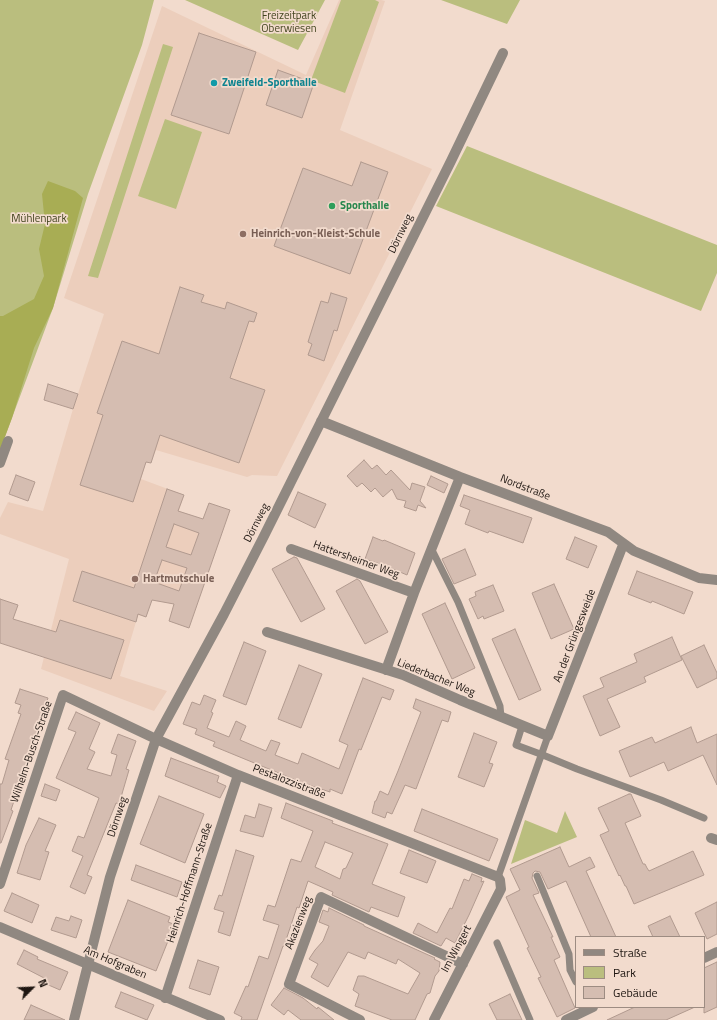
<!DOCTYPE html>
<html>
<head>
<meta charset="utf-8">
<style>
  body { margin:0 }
  #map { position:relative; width:717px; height:1020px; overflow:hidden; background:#f2dbcd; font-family:"Titillium Web",sans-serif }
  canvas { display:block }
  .legend { position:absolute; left:575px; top:936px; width:130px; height:72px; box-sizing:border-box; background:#f2dbcd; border:1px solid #9d8c82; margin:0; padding:5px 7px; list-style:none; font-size:12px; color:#1e1611 }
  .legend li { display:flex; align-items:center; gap:8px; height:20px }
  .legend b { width:20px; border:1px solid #9d8c82 }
  .north { position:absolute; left:12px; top:968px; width:40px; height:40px; -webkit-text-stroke:3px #f2dbcd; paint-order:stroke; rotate:66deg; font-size:11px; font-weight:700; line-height:16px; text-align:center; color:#1e1611 }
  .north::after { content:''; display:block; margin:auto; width:14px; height:18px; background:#1e1611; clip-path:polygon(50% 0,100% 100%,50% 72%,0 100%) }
</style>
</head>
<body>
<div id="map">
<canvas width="717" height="1020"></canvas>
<ul class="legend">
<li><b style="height:5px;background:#908881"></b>Straße</li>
<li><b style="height:11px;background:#babe7e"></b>Park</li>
<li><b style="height:11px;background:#d5bdb1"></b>Gebäude</li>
</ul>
<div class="north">N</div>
</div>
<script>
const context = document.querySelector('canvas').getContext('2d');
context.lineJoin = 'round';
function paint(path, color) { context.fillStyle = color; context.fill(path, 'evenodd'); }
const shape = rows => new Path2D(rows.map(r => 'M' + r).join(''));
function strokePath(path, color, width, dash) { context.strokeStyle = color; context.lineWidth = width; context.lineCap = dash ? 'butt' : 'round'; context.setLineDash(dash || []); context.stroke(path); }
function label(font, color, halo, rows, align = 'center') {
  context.font = font + ' "Titillium Web",sans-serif'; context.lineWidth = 3.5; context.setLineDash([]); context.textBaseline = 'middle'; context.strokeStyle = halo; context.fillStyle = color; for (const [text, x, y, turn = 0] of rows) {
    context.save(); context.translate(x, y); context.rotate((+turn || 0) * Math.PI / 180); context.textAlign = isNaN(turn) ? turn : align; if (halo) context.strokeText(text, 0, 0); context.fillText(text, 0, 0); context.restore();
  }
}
paint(shape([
  [339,0,381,0,385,1,340,130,432,169,277,476,252,475,247,477,156,450,151,463,146,462,141,479,184,495,179,511,203,519,209,503,230,510,189,628,169,621,174,604,152,600,146,617,138,615,120,676,167,691,154,711,41,669,69,559,0,534,0,518,8,502,43,511,73,409,104,314,64,298,162,6,306,75]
]), '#eccebc');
paint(shape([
  [0,0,154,0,142,45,88,194,53,308,0,450],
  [185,0,325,0,298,50],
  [341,0,375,0,379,2,345,93,311,80],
  [441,0,520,0,507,24],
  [163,44,173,47,98,278,88,276],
  [165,119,202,132,176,209,138,196],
  [467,146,717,245,717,273,701,311,436,206],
  [565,811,577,837,511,864,525,820,557,833]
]), '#babe7e');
paint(shape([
  [48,181,75,191,83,198,53,308,34,348,12,418,0,450,0,316,3,316,34,299,44,276,39,249,45,224,42,194]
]), '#a8ad54');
const building = shape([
  [199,33,256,52,229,134,171,115,199,33],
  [278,70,314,83,302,118,266,105,278,70],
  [361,162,388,172,350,274,274,246,303,168,352,186,361,162],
  [180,287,204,295,201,302,225,309,227,302,257,313,254,322,249,321,230,378,265,390,239,463,160,435,151,463,146,462,133,502,80,485,103,415,97,413,122,341,159,354,180,287],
  [331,293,347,298,337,331,334,330,324,361,308,355,312,344,308,342,321,301,328,303,331,293],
  [48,384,78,394,73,409,44,400,48,384],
  [364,460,372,469,377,465,386,475,391,470,410,490,412,483,425,487,420,501,426,508,418,505,416,511,404,507,406,501,397,499,392,489,383,497,375,488,371,492,362,483,357,487,347,476,364,460],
  [16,475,35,482,28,501,9,494,16,475],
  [431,476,448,484,444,493,427,485,431,476],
  [167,489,184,495,178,511,203,519,209,503,230,510,189,628,169,621,174,604,152,600,146,617,138,614,136,622,73,601,82,571,134,588,167,489],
  [174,524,199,533,191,555,166,547,174,524],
  [162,560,187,568,179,591,154,582,162,560],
  [298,492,326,504,315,528,288,515,298,492],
  [464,495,532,518,523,543,489,531,488,533,465,524,470,510,460,506,464,495],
  [373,537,383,541,384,540,415,553,407,575,386,566,365,559,373,537],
  [575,537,597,546,588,568,566,559,575,537],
  [465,549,476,575,454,584,442,559,465,549],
  [294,557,297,558,325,609,301,622,272,569,294,557],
  [637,571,693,592,684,614,652,601,651,603,628,594,637,571],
  [357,579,360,581,388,632,365,644,336,591,357,579],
  [554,584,574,629,551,639,532,593,554,584],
  [493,585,504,611,484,619,483,616,478,619,469,599,476,596,475,592,493,585],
  [0,599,18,605,13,619,56,632,60,620,124,640,111,679,0,643,0,599],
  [445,603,475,668,452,679,422,614,445,603],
  [515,629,541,690,519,700,492,639,515,629],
  [672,637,682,660,644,677,646,682,607,699,620,727,600,736,583,696,604,687,600,678,637,662,634,654,672,637],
  [244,642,266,651,246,705,223,696,244,642],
  [704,645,717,673,717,678,697,688,681,656,704,645],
  [299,665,322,674,301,728,278,719,299,665],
  [363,678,394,690,390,700,382,697,361,750,359,749,342,794,330,789,330,792,303,783,213,746,215,742,195,734,197,729,183,724,192,702,200,705,204,695,216,700,211,712,213,713,207,728,229,737,236,721,246,726,240,740,266,751,271,740,280,743,275,755,298,764,302,753,339,769,348,745,339,741,363,678],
  [20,689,48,698,11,810,13,811,1,843,0,843,0,784,2,784,9,760,5,759,21,714,18,713,21,705,15,703,20,689],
  [416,699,451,712,448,722,442,720,416,789,405,785,392,814,387,812,385,818,372,813,375,801,376,801,380,791,388,795,398,771,421,712,413,708,416,699],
  [76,712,100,723,89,749,95,752,87,769,111,776,117,755,111,753,118,734,136,741,126,769,129,770,119,804,116,803,87,875,92,877,85,894,70,887,83,856,72,851,78,836,84,838,99,798,56,778,76,732,68,729,76,712],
  [691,727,697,743,717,734,717,785,703,755,668,771,664,762,630,777,619,751,652,737,655,743,691,727],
  [474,733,497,742,489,763,493,764,484,787,458,777,474,733],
  [171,758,219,776,217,782,226,786,220,798,165,776,171,758],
  [45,784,60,790,56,801,41,796,45,784],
  [629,794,631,794,641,816,625,823,643,864,645,864,647,868,649,871,693,851,704,875,634,904,626,886,625,886,620,875,619,876,600,835,609,831,598,808,629,794],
  [159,796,204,814,185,863,140,844,159,796],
  [286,803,333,821,332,823,388,844,372,884,405,897,398,917,371,907,369,912,332,895,333,892,308,881,299,908,297,907,284,946,283,946,257,1020,241,1020,242,1017,234,1013,246,986,248,987,259,956,268,959,279,925,263,920,268,905,275,907,291,859,301,862,313,831,281,818,286,803],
  [325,842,353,853,346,868,343,869,340,879,315,867,325,842],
  [259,804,272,808,263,837,240,831,245,815,255,818,259,804],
  [422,809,498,839,489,861,414,831,422,809],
  [39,818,56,825,45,851,49,852,40,880,17,873,26,845,39,818],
  [560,847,569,867,590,857,595,867,586,871,616,937,591,937,566,881,548,889,540,872,535,871,533,873,532,878,539,893,533,895,553,937,551,937,560,957,554,960,575,1008,557,1017,538,978,541,977,527,948,529,947,506,897,520,890,510,869,560,847],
  [236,850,254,856,230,936,218,932,224,912,214,909,219,895,222,896,236,850],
  [409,850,436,861,427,883,400,873,409,850],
  [136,865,182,882,177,897,131,880,136,865],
  [472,874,482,878,481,882,484,881,469,915,455,943,446,938,441,946,413,933,418,923,437,933,450,908,452,909,464,879,469,881,472,874],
  [12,893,39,905,32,923,4,911,12,893],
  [128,900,170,917,168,922,176,925,172,937,170,936,156,971,108,952,128,900],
  [717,902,717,934,707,939,695,913,717,902],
  [329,908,364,925,364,926,435,958,434,959,440,962,439,971,435,976,430,993,427,994,415,1020,392,1020,355,1006,359,994,353,990,358,976,364,976,408,994,420,973,398,959,396,964,368,952,365,959,348,952,328,987,311,977,318,964,309,959,315,950,323,941,329,926,319,922,323,910,328,912,329,908],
  [71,916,82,920,76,938,51,930,56,917,69,921,71,916],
  [670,916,680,937,653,937,648,926,670,916],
  [24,950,38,957,37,959,68,972,60,990,44,983,46,979,17,964,24,950],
  [198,960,219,967,210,995,189,988,198,960],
  [717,962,717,1007,704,1013,704,968,717,962],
  [284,988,303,998,317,1009,318,1007,334,1020,301,1020,288,1010,284,1015,271,1005,284,988],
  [121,992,154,1005,147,1020,115,1007,121,992],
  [510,994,522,1020,497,1020,489,1004,510,994],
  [31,1005,65,1020,24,1020,31,1005],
  [635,1007,695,1007,666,1020,607,1020,635,1007]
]);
paint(building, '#d5bdb1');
strokePath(building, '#b19a8f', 1);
strokePath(shape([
  [431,548,458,602,500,706,501,717],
  [522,726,516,745,543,755,577,769,661,800,704,818],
  [537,876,569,954,570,970,576,982],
  [498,877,548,736],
  [497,943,530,1020]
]), '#908881', 7);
strokePath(shape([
  [321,421,460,477,608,532,634,551,699,578,717,580],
  [0,463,8,441],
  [291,549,414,593],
  [267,632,403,675,460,700,548,736,623,545],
  [386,670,414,593,460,477],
  [711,838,717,840],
  [0,884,63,695,156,739,238,775,498,877,500,880,501,889,434,1020],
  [0,927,220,1020],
  [704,958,717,952],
  [165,998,238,775],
  [74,1020,110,877,156,739,224,614,264,536,451,161,503,53],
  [360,1020,289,984,321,897,463,964],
  [566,1020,593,1007]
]), '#908881', 10);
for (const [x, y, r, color] of [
  [214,83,4,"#0f9aa8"],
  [332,206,4,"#2e9e5b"],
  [243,234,4,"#8d6e63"],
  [135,579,4,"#8d6e63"]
]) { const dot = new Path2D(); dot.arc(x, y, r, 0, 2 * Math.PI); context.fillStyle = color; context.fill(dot); strokePath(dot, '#f2dbcd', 1.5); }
label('11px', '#43451f', '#f2dbcd', [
  ["Freizeitpark",289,16],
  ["Oberwiesen",289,29],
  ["Mühlenpark",39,219]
]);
label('bold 11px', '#0d838f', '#f2dbcd', [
  ["Zweifeld-Sporthalle",222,83]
], 'left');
label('bold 11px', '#27864d', '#f2dbcd', [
  ["Sporthalle",340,206]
], 'left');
label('bold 11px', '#785e54', '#f2dbcd', [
  ["Heinrich-von-Kleist-Schule",251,234],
  ["Hartmutschule",143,579]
], 'left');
label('11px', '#1e1611', '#f2dbcd', [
  ["Dörnweg",401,234,-64],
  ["Nordstraße",525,488,21],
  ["Dörnweg",257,523,-63],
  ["Hattersheimer Weg",356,560,20],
  ["An der Grüngesweide",575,636,-69],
  ["Liederbacher Weg",436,678,22],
  ["Wilhelm-Busch-Straße",32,752,-71],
  ["Pestalozzistraße",289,782,21],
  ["Dörnweg",118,817,-72],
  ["Heinrich-Hoffmann-Straße",190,883,-72],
  ["Akazienweg",299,923,-69],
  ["Im Wingert",457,949,-62],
  ["Am Hofgraben",115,963,23]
]);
</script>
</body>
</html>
